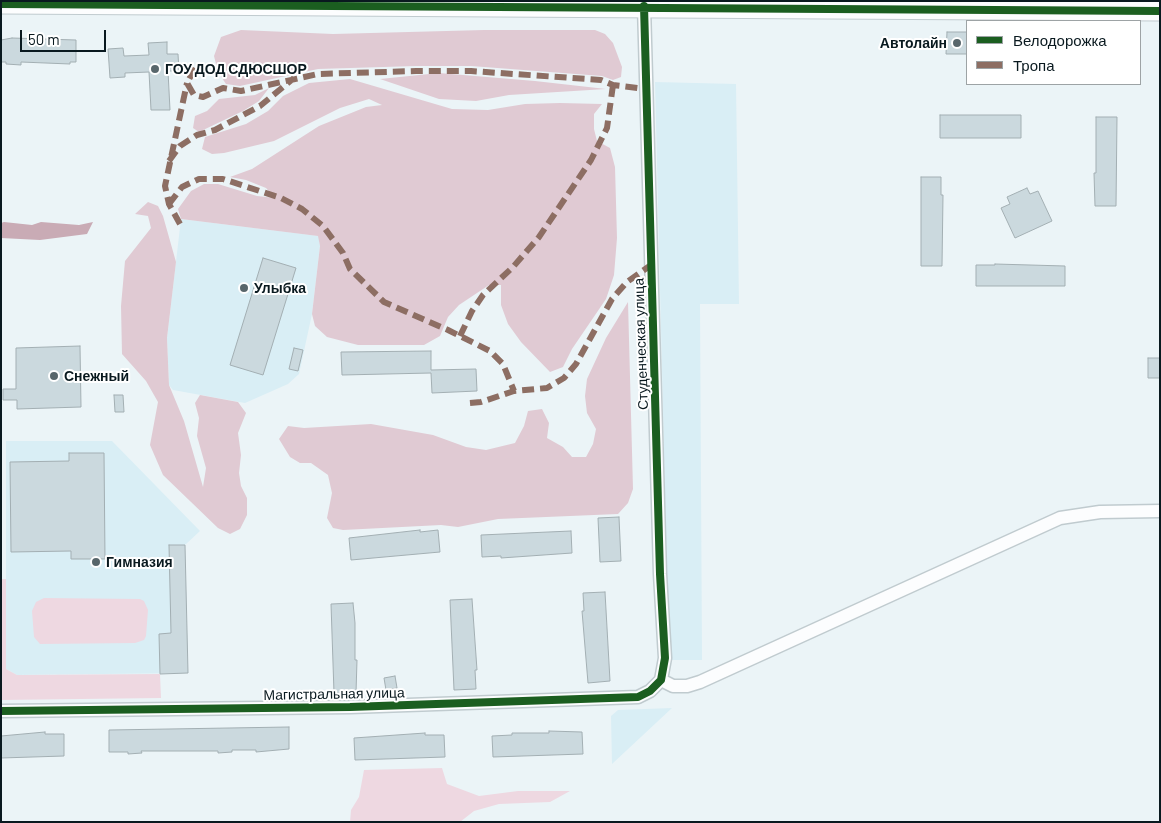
<!DOCTYPE html>
<html>
<head>
<meta charset="utf-8">
<style>
  body { margin:0 }
  #map { position:relative; width:1161px; height:823px; overflow:hidden; background:#ebf4f7; font-family:Barlow,sans-serif }
  canvas { display:block }
  .frame { position:absolute; inset:0; border:2px solid #09191f; pointer-events:none }
  .legend { position:absolute; left:966px; top:20px; width:175px; height:65px; box-sizing:border-box; background:#fff; border:1px solid #9da3a5; margin:0; padding:6px 9px; list-style:none; font-size:15px; color:#09191f }
  .legend li { display:flex; align-items:center; gap:10px; height:25px }
  .legend b { width:25px; border:1px solid #9da3a5 }
  .scale { position:absolute; left:20px; top:30px; width:86px; height:22px; box-sizing:border-box; border:2px solid #09191f; border-top:0; padding-left:6px; font-size:15px; line-height:18px; white-space:nowrap; color:#09191f; -webkit-text-stroke:4px #fff; paint-order:stroke }
</style>
</head>
<body>
<div id="map">
<canvas width="1161" height="823"></canvas>
<div class="frame"></div>
<ul class="legend">
<li><b style="height:6px;background:#1b5e20"></b>Велодорожка</li>
<li><b style="height:6px;background:#8d6e63"></b>Тропа</li>
</ul>
<div class="scale">50 m</div>
</div>
<script>
const context = document.querySelector('canvas').getContext('2d');
context.lineJoin = 'round';
function paint(path, color) { context.fillStyle = color; context.fill(path, 'evenodd'); }
const shape = rows => new Path2D(rows.map(r => 'M' + r).join(''));
function strokePath(path, color, width, dash) { context.strokeStyle = color; context.lineWidth = width; context.lineCap = dash ? 'butt' : 'round'; context.setLineDash(dash || []); context.stroke(path); }
function label(font, color, halo, rows, align = 'center') {
  context.font = font + ' Barlow,sans-serif'; context.lineWidth = 4; context.setLineDash([]); context.textBaseline = 'middle'; context.strokeStyle = halo; context.fillStyle = color; for (const [text, x, y, turn = 0] of rows) {
    context.save(); context.translate(x, y); context.rotate((+turn || 0) * Math.PI / 180); context.textAlign = isNaN(turn) ? turn : align; if (halo) context.strokeText(text, 0, 0); context.fillText(text, 0, 0); context.restore();
  }
}
paint(shape([
  [655,82,736,84,739,304,700,304,702,660,669,660],
  [181,219,319,236,320,246,312,314,299,374,288,384,245,403,173,390,169,385,167,338],
  [6,441,112,441,200,531,185,545,188,673,17,675,6,669],
  [672,708,612,764,611,716,618,710]
]), '#d9eef5');
paint(shape([
  [1,579,6,579,6,669,17,675,160,674,161,698,1,700],
  [44,598,140,599,144,601,148,610,146,636,144,640,135,643,40,644,34,637,32,611,36,602],
  [442,768,447,784,479,796,518,791,570,791,550,802,499,804,474,811,460,822,350,822,351,810,359,797,364,770]
]), '#eed8e1');
paint(shape([
  [241,30,333,34,484,30,595,30,605,34,613,43,622,67,621,77,613,80,602,76,471,66,416,66,318,69,240,86,226,84,218,72,214,56,221,37],
  [439,73,535,81,606,89,509,95,476,101,439,99,380,79],
  [350,79,452,109,488,110,525,104,560,103,602,104,594,114,594,129,597,141,610,148,615,167,617,238,614,275,606,299,572,349,563,367,550,372,521,342,508,324,501,305,501,285,489,285,459,305,448,317,440,336,424,345,358,345,327,337,315,326,312,314,320,246,318,236,181,219,178,209,191,191,204,184,218,184,257,196,275,198,266,188,246,180,230,177,252,169,319,126,366,107,382,105,369,99,340,108,274,141,224,153,212,154,202,149,205,137,246,124,268,111,283,96,309,83],
  [269,88,259,101,243,111,199,132,193,128,195,116,207,111,219,99,255,95],
  [148,202,158,206,163,216,176,262,167,338,169,385,184,421,203,487,206,468,197,436,199,418,195,403,200,395,238,402,246,413,238,433,241,455,239,473,241,486,247,498,247,515,240,529,230,534,218,528,163,475,150,445,158,402,146,381,122,354,121,306,125,261,151,228,148,216,135,214],
  [628,302,633,489,628,503,618,514,498,519,458,527,441,525,343,530,333,528,327,518,332,493,328,475,311,463,300,463,290,457,279,439,288,426,304,428,371,424,433,435,466,447,486,450,515,443,524,426,528,411,542,409,549,423,547,438,563,447,572,457,586,457,593,444,596,429,587,413,585,396,587,379,606,338]
]), '#e0cad3');
paint(shape([
  [4,222,32,225,41,222,79,225,93,222,87,234,40,240,1,238,1,223]
]), '#c9abb5');
const building = shape([
  [947,32,967,32,967,54,946,54,947,32],
  [12,38,76,40,76,62,70,62,70,64,21,62,21,65,6,64,6,62,1,62,1,40,12,38],
  [167,42,167,54,178,54,179,71,168,71,170,110,151,110,149,72,125,73,125,77,110,78,108,49,123,48,124,56,149,55,148,43,167,42],
  [940,115,1021,115,1021,138,940,138,940,115],
  [1096,117,1117,117,1116,206,1095,206,1094,173,1096,173,1096,117],
  [921,177,941,177,941,195,943,195,942,266,921,266,921,177],
  [1027,188,1030,194,1038,191,1052,221,1015,238,1001,208,1010,204,1007,197,1027,188],
  [263,258,296,268,263,375,230,365,263,258],
  [995,264,1065,266,1065,286,976,286,976,265,995,265,995,264],
  [80,346,81,407,17,409,17,400,3,400,3,389,16,389,16,348,80,346],
  [294,348,303,350,298,371,289,369,294,348],
  [431,351,431,370,476,369,477,391,432,393,431,373,342,375,341,352,431,351],
  [1148,358,1160,358,1160,378,1148,378,1148,358],
  [114,395,123,395,124,412,115,412,114,395],
  [69,453,104,453,105,559,71,559,71,551,11,552,10,462,69,461,69,453],
  [619,517,621,561,600,562,598,518,619,517],
  [420,530,420,532,438,530,440,552,351,560,349,538,420,530],
  [571,531,572,553,501,558,501,556,482,557,481,535,571,531],
  [169,545,185,545,188,673,160,674,159,634,171,633,169,545],
  [605,592,610,681,588,683,582,611,584,611,583,593,605,592],
  [472,599,477,670,475,670,476,689,454,690,450,600,472,599],
  [353,603,355,623,355,660,357,660,356,693,334,693,331,604,353,603],
  [395,676,397,688,386,690,384,678,395,676],
  [289,727,289,749,256,752,256,750,232,750,232,752,218,753,218,751,141,751,142,753,128,754,128,752,109,752,109,730,289,727],
  [549,731,582,732,583,754,493,757,492,736,512,735,512,733,549,733,549,731],
  [45,732,45,734,64,734,64,756,1,758,1,736,45,732],
  [425,733,425,735,444,735,445,757,355,760,354,738,425,733]
]);
paint(building, '#cbd9de');
strokePath(building, '#a3afb3', 1);
const street = shape([
  [661,680,673,686,687,686,700,682,1060,518,1100,512,1160,511],
  [1,711,350,707,638,697,650,691,661,680,665,658,660,574,644,6]
]);
const secondary = shape([
  [1,4,1160,11]
]);
strokePath(street, '#c0cbcf', 15);
strokePath(secondary, '#c0cbcf', 21);
strokePath(street, '#fcfdfe', 12);
strokePath(secondary, '#fcfdfe', 19);
strokePath(shape([
  [195,68,187,83,194,95,203,97,223,88,241,91,318,74,416,71,471,71,601,80,613,85,646,89],
  [169,161,180,146,197,135,215,130,260,106,294,78],
  [169,204,182,187,199,179,223,179,281,198,302,209,323,226,343,253,350,269,384,302,448,330,490,351,503,364,514,391],
  [180,224,169,204,165,186,187,83],
  [460,336,472,311,483,295,513,267,539,237,591,160,607,128,613,85],
  [470,403,481,402,514,391,547,388,564,378,576,364,612,299,627,282,651,265]
]), '#8d6e63', 6, [12, 6]);
strokePath(shape([
  [1,4,1160,11],
  [1,711,350,707,638,697,650,691,661,680,665,658,660,574,644,6]
]), '#1b5e20', 8);
for (const [x, y, r, color] of [
  [957,43,5,"#58666b"],
  [155,69,5,"#58666b"],
  [244,288,5,"#58666b"],
  [54,376,5,"#58666b"],
  [96,562,5,"#58666b"]
]) { const dot = new Path2D(); dot.arc(x, y, r, 0, 2 * Math.PI); context.fillStyle = color; context.fill(dot); strokePath(dot, '#fff', 2); }
label('bold 14px', '#09191f', '#fff', [
  ["Автолайн",947,43,"right"],
  ["ГОУ ДОД СДЮСШОР",165,69],
  ["Улыбка",254,288],
  ["Снежный",64,376],
  ["Гимназия",106,562]
], 'left');
label('14px', '#09191f', '#fff', [
  ["Студенческая улица",641,344,-92],
  ["Магистральная улица",334,694,-1]
]);
</script>
</body>
</html>
